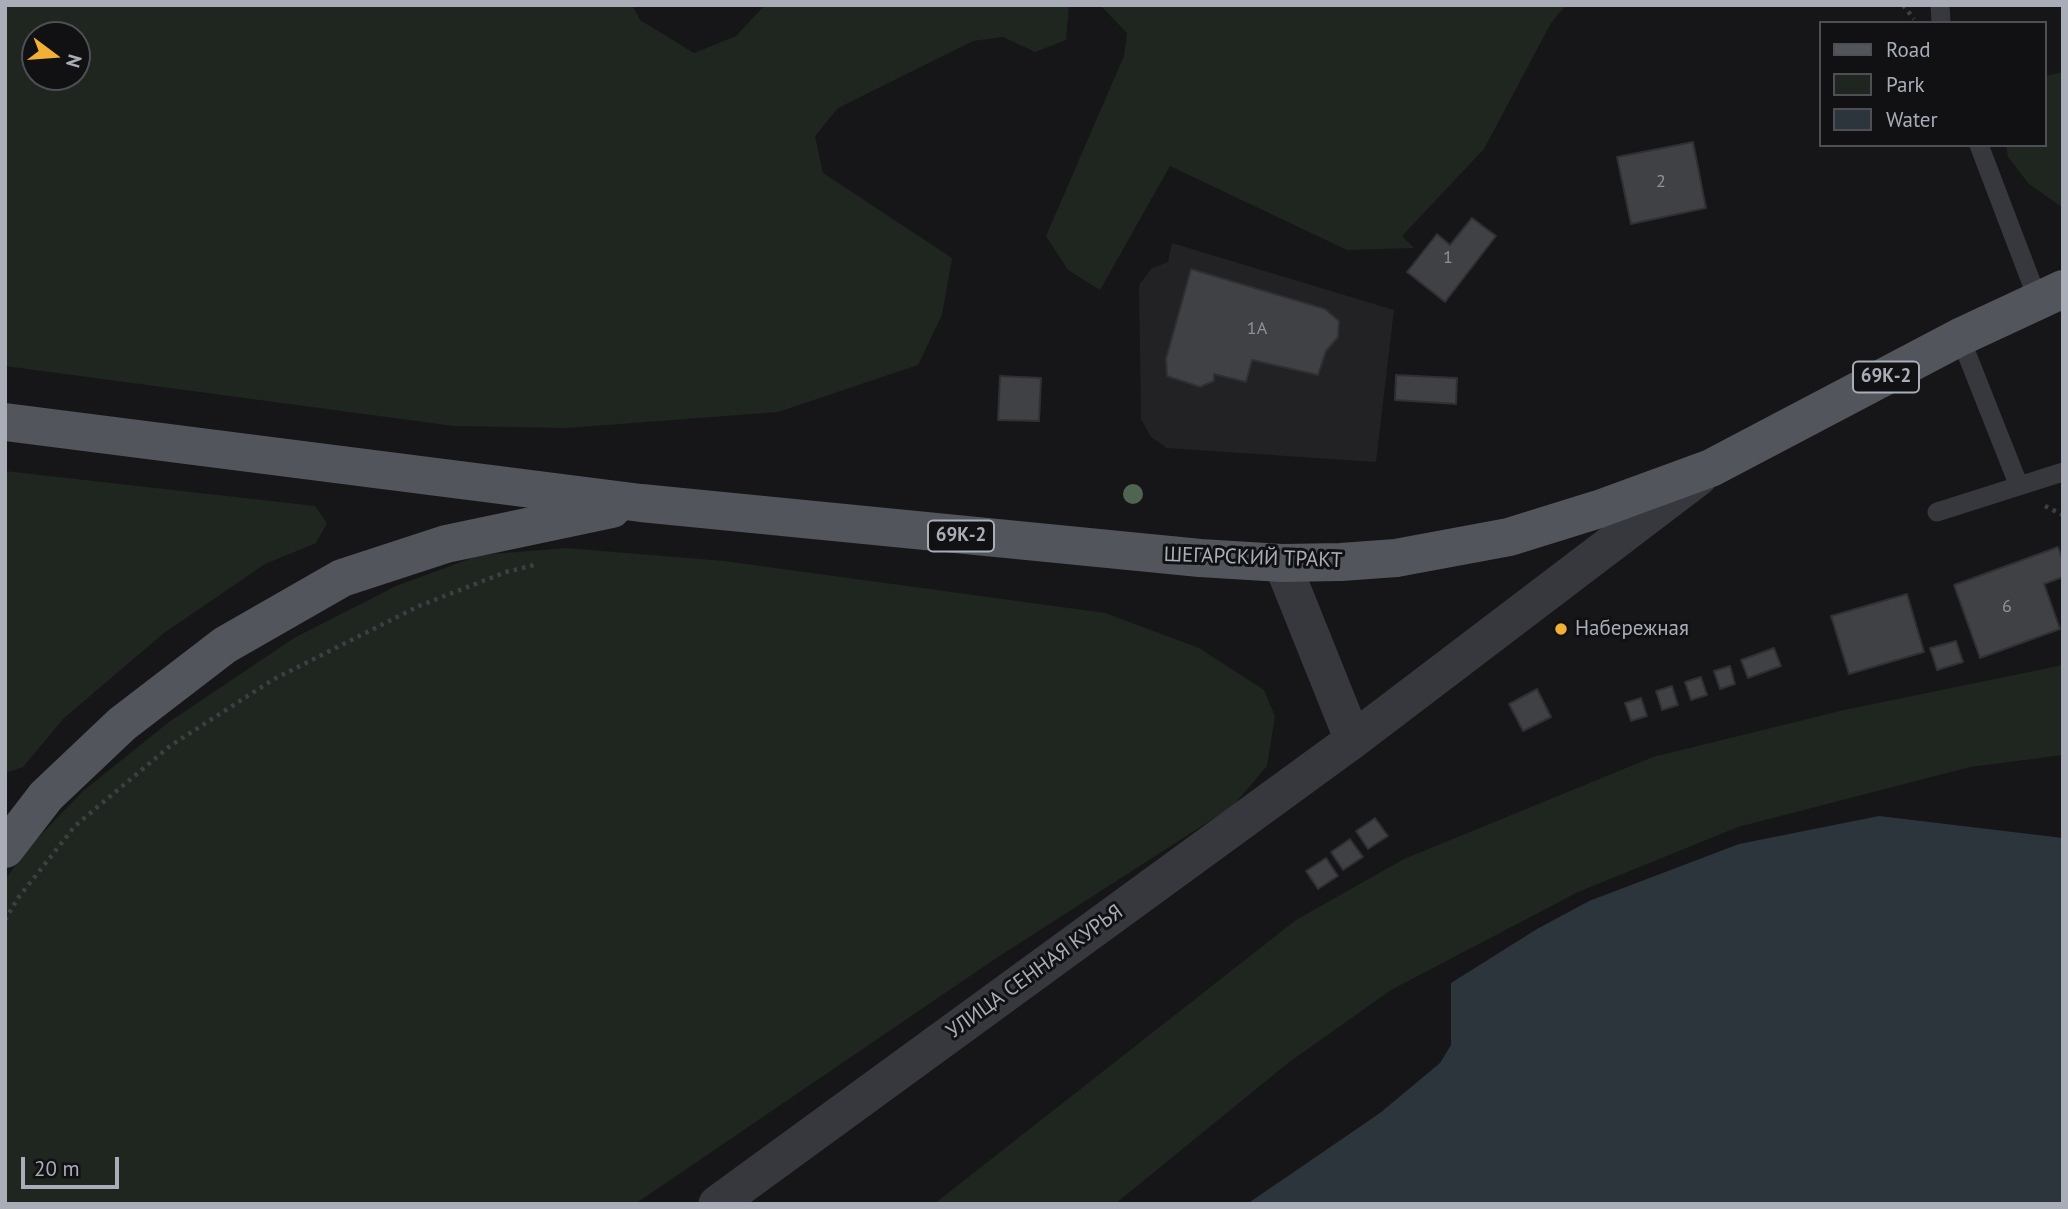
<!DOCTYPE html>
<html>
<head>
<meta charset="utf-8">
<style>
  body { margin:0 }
  #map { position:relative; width:2068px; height:1209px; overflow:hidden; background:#161618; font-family:"PT Sans",sans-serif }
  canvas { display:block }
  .frame { position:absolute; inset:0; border:7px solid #a8adb8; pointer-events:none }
  .legend { position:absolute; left:1819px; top:21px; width:228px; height:126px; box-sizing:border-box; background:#111113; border:2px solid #4d4f55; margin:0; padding:9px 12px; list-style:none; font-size:21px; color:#a8adb8 }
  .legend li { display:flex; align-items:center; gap:14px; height:35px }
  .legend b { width:35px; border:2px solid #4d4f55 }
  .north { position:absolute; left:21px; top:21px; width:70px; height:70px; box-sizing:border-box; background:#111113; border:2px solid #4d4f55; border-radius:50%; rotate:106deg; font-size:19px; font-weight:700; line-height:28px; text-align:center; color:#a8adb8 }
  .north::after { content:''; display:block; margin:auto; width:24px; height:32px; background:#f2b134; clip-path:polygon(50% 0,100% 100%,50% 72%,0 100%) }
  .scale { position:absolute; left:21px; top:1157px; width:98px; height:32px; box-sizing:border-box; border:4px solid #a8adb8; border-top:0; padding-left:9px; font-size:21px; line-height:24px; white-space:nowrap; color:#a8adb8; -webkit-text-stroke:5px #111113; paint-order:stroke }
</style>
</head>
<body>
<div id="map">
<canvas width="2068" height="1209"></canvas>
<div class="frame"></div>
<ul class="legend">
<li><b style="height:9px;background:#53555c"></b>Road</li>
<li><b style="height:19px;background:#1e261f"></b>Park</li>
<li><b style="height:19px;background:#2c353c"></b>Water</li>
</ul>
<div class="north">N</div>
<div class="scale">20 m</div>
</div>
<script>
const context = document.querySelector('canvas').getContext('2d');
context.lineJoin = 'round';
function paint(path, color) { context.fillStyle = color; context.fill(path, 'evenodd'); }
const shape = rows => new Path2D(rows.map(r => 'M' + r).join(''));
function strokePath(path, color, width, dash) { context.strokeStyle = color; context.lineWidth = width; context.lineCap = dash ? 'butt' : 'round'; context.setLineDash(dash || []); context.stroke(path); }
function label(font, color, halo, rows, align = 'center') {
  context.font = font + ' "PT Sans",sans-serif'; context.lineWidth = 6; context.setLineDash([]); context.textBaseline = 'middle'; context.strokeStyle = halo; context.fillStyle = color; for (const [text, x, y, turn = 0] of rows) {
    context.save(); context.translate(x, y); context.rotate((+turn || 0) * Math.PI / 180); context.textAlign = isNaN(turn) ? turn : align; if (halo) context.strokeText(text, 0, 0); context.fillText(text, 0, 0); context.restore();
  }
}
paint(shape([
  [1172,243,1394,310,1376,462,1167,448,1151,437,1141,419,1139,285,1152,268,1168,262]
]), '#222225');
paint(shape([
  [5,5,632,5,640,20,694,53,736,36,765,5,1069,5,1066,40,1035,52,1003,37,973,41,838,108,815,136,823,173,952,258,942,315,918,365,778,412,567,428,454,426,5,366],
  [77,35,77,77,35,77,35,35],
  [1100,5,1566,5,1551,23,1484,149,1402,236,1414,248,1347,250,1170,166,1100,290,1068,270,1046,236,1124,56,1127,33],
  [2063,72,2063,208,2029,184,2008,157,2006,145,2045,145,2045,76],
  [5,471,315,506,327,523,316,543,265,564,164,633,64,718,23,767,5,773],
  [566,548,724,561,1105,613,1199,648,1264,690,1275,716,1267,766,1233,806,995,959,635,1204,5,1204,5,880,27,849,83,791,169,722,294,638,396,586,480,555],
  [2063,665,2063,755,1970,767,1738,827,1578,892,1391,990,1288,1063,1115,1204,934,1204,1296,920,1404,859,1653,757,1844,710]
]), '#1e261f');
paint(shape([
  [1879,816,2063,838,2063,1204,1247,1204,1380,1113,1440,1063,1451,1045,1451,983,1537,929,1589,901,1739,844]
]), '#2c353c');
const building = shape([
  [1693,142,1706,208,1631,224,1617,157,1693,142],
  [1472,218,1496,236,1445,302,1407,272,1437,234,1450,245,1472,218],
  [1191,269,1325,309,1339,321,1338,337,1326,351,1318,375,1252,360,1246,382,1214,374,1214,381,1200,387,1167,376,1166,359,1191,269],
  [1396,375,1457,378,1456,404,1395,400,1396,375],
  [1000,376,1041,378,1039,421,998,420,1000,376],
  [2058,547,2063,560,2063,577,2044,584,2060,629,1980,658,1954,585,2058,547],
  [1907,594,1924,652,1849,674,1831,616,1907,594],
  [1956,641,1963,662,1937,670,1930,648,1956,641],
  [1774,648,1781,666,1748,678,1741,660,1774,648],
  [1730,666,1735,684,1720,689,1714,671,1730,666],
  [1701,677,1707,695,1691,700,1685,682,1701,677],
  [1672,686,1678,705,1662,710,1656,691,1672,686],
  [1537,689,1551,717,1523,731,1509,704,1537,689],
  [1641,698,1647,716,1631,721,1625,703,1641,698],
  [1375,818,1388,836,1368,849,1356,831,1375,818],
  [1350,839,1363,857,1343,870,1331,852,1350,839],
  [1326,858,1338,876,1318,889,1306,871,1326,858]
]);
paint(building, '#404145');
strokePath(building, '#303034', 2);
strokePath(shape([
  [1903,5,1914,19],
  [2045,506,2063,515],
  [5,920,18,898,75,826,170,746,274,679,419,606,506,572,538,564]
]), '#3d3f44', 4.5, [3.5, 5]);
strokePath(shape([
  [1940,5,1941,23],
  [1979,145,2038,300],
  [1960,337,2019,486],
  [1937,512,2063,472]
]), '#37383d', 19);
strokePath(shape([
  [1282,563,1353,740],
  [717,1204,1353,740,1699,477]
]), '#37383d', 37);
strokePath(shape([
  [5,422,641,503,1200,558,1282,563,1341,562,1396,558,1509,537,1599,509,1711,468,1960,337,2063,289],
  [5,849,46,796,122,724,225,645,342,578,446,544,612,509]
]), '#53555c', 38);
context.fillStyle = '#506452';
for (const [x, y] of [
  [1133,494]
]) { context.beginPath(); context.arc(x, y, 10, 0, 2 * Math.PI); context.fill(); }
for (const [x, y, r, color] of [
  [1561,629,7,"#f2b134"]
]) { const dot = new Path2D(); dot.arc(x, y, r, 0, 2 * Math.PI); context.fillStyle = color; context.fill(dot); strokePath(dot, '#111113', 2.5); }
label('18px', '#8e929b', null, [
  ["2",1661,182],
  ["1",1448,258],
  ["1А",1257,329],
  ["6",2007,607]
]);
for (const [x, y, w] of [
  [1886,377,66],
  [961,536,66]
]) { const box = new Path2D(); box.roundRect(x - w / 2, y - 15.5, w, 31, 5); context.fillStyle = '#111113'; context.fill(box); strokePath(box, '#a8adb8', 2); }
label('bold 19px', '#a8adb8', null, [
  ["69К-2",1886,377],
  ["69К-2",961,536]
]);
label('21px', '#a8adb8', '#111113', [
  ["ШЕГАРСКИЙ ТРАКТ",1253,558,2],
  ["УЛИЦА СЕННАЯ КУРЬЯ",1035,972,-36]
]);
label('21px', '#a8adb8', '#111113', [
  ["Набережная",1575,629]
], 'left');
</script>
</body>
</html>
